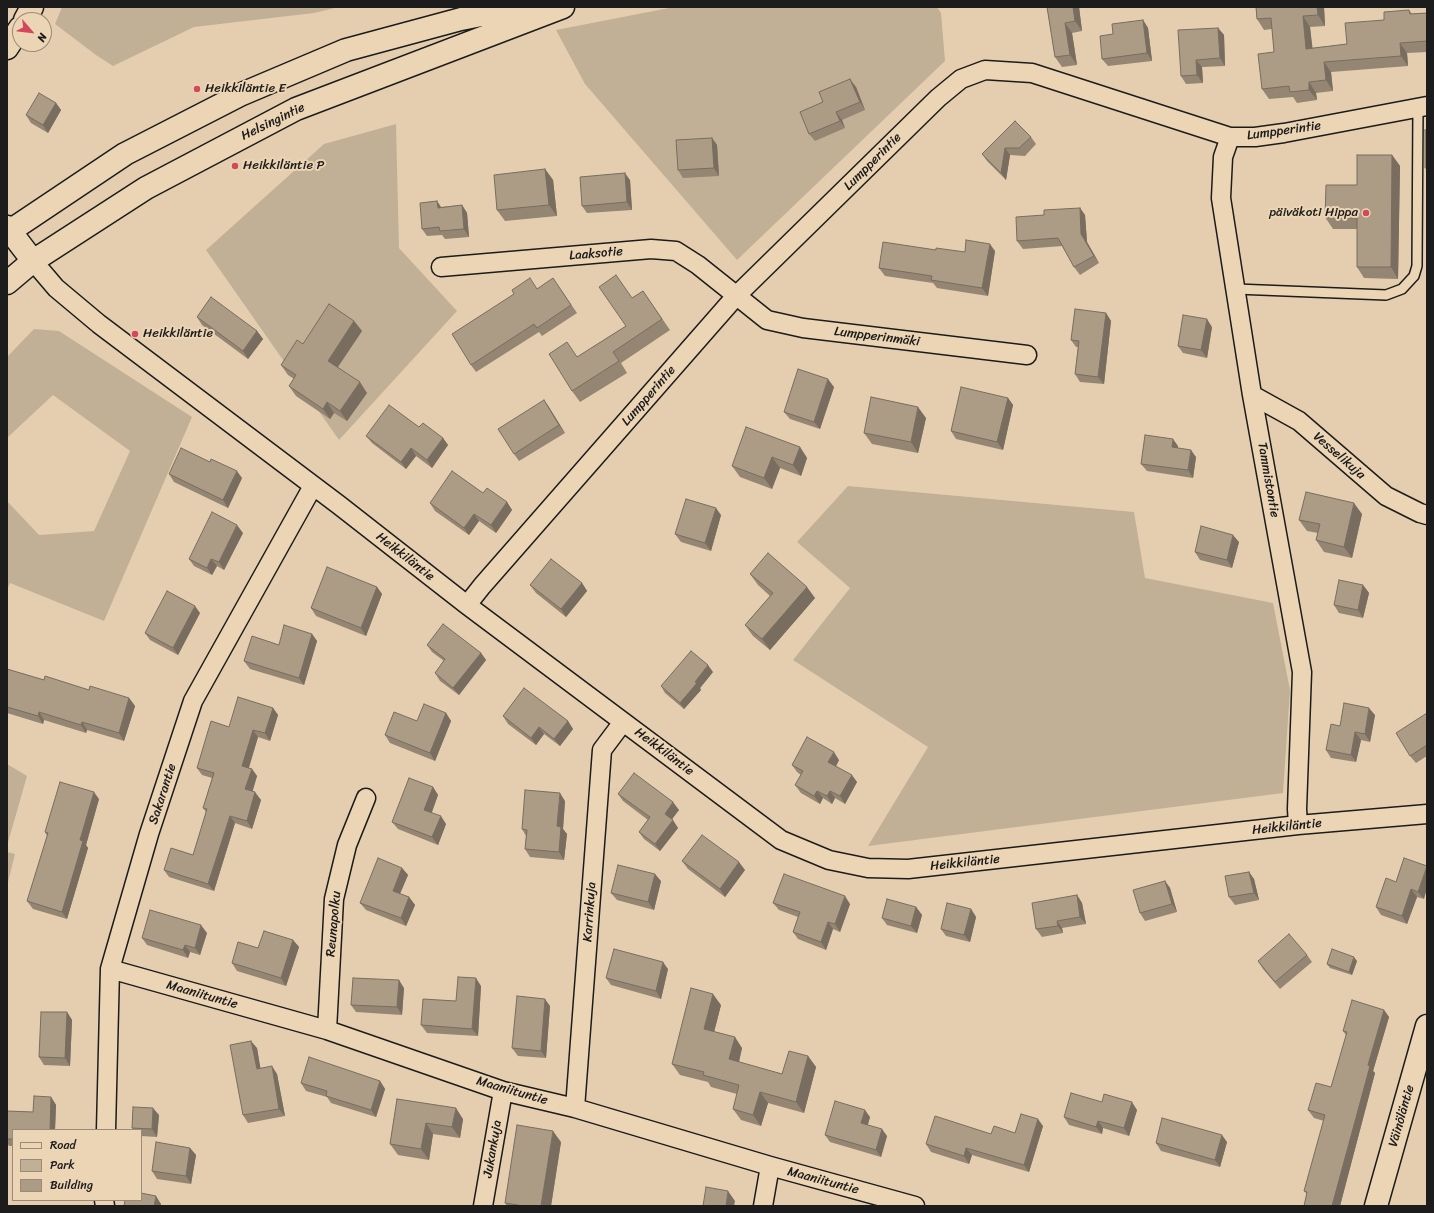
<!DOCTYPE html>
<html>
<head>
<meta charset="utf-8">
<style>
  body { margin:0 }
  #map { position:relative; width:1434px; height:1213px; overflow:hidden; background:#e4ceaf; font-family:Sriracha,sans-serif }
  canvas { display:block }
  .frame { position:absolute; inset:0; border:8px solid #1c1c1c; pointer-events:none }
  .legend { position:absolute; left:12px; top:1129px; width:130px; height:72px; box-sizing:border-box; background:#ecd5b5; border:1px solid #998b78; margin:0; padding:5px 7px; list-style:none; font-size:12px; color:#1c1c1c }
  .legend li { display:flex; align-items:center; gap:8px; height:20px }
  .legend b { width:20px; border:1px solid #998b78 }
  .north { position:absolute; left:12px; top:12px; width:40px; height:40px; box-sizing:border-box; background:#ecd5b5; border:1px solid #998b78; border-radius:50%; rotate:118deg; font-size:11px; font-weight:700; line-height:16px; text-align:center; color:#1c1c1c }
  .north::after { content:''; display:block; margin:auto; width:14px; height:18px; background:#d1495b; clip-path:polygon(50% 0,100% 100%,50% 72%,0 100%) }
</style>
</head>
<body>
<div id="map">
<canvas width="1434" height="1213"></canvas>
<div class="frame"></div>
<ul class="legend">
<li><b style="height:5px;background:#ecd5b5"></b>Road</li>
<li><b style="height:11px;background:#c2b096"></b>Park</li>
<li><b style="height:11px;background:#ac9c86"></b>Building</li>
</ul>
<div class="north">N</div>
</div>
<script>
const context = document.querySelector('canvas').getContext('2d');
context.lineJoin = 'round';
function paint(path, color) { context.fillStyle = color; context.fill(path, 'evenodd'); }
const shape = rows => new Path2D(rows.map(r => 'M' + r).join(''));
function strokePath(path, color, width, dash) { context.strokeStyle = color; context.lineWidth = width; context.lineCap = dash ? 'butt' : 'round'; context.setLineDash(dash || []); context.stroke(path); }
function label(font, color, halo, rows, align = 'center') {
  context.font = font + ' Sriracha,sans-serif'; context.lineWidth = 4; context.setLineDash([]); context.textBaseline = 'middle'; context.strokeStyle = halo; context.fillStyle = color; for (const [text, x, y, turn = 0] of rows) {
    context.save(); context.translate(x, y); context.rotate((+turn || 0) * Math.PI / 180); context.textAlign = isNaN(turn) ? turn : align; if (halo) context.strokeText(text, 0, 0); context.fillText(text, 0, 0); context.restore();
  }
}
paint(shape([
  [62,7,339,7,314,13,194,27,113,66,96,55,55,24],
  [674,7,937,7,941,13,945,61,737,260,585,84,556,30],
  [396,124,399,248,457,311,339,440,206,250,324,144],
  [34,329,59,331,192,417,104,621,10,583,7,589,7,501,39,535,94,531,130,451,53,395,7,438,7,357],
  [848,486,1134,512,1145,578,1273,603,1290,690,1283,793,868,846,928,747,793,660,850,588,797,542],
  [7,764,27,776,7,846],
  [7,852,15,854,7,886]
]), '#c2b096');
const lane = shape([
  [1236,289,1386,295,1402,289,1414,276,1417,266,1418,107]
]);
const street = shape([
  [1230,137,1223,157,1221,198,1252,395,1302,672,1297,809,1298,825],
  [33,261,56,288,99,324,339,505,467,605,781,840,829,860,868,868,908,869,1298,825,1427,814],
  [441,267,651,249,676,251,698,265,767,320,803,328,1027,355],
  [1252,395,1299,421,1386,496,1420,513,1427,515],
  [467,605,482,586,736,296,938,98,961,79,985,70,1032,73,1230,137,1255,137,1284,133,1427,106],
  [110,969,327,1030,503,1091,575,1108,770,1166,915,1206],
  [327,1030,334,899,347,845,366,798],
  [575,1108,602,750,623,722],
  [106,1130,110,969,149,834,193,701,313,486],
  [104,1200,105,1206],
  [483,1206,503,1091],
  [763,1206,770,1166]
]);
const secondary = shape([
  [25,20,32,7],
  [7,48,20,28],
  [7,227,33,261],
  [7,233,125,154,242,94,346,50,461,19,521,7],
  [7,283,33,261,146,188,296,109,563,7],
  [1376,1206,1427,1026]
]);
strokePath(lane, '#1c1c1c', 12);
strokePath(street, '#1c1c1c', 21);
strokePath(secondary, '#1c1c1c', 25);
strokePath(lane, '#ecd5b5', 9);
strokePath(street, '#ecd5b5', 18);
strokePath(secondary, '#ecd5b5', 22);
paint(shape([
  [1047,7,1079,7,1082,31,1072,33,1077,65,1062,67,1055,57],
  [1256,7,1324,7,1325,26,1310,27,1312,48,1347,44,1384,20,1409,10,1412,14,1427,13,1427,52,1407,53,1408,66,1331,72,1333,91,1316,93,1317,100,1297,103,1293,97,1269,99,1262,89,1274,52,1272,29,1264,30,1257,19],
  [1143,20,1148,28,1152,61,1108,66,1102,59,1113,34],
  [1218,28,1224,35,1225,66,1202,67,1203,83,1186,84,1181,76],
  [856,87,865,110,842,120,845,128,815,141,809,134,823,102],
  [56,103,61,110,48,133,31,123,26,115],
  [1031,137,1036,144,1025,156,1010,155,1006,180,987,161,982,154],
  [712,138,717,145,719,176,683,178,678,170],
  [1392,155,1400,166,1398,279,1364,278,1357,267,1357,229,1333,229,1325,217,1357,185],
  [545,169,553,180,557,216,505,221,497,210],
  [630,180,632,210,587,213,582,206],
  [437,201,441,207,462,205,467,213,469,237,445,239,442,235,427,236,422,229],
  [1080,208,1085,215,1087,242,1099,263,1080,275,1074,267,1062,246,1023,249,1017,241,1044,215],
  [936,250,965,252,995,251,988,296,937,288,933,283,885,276,879,268],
  [553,278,577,313,542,336,539,332,476,372,471,365,537,289],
  [643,291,670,330,621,363,627,373,580,402,572,391,577,357,626,326,632,298],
  [1106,313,1111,321,1104,384,1080,382,1075,374,1078,347,1076,347,1071,340],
  [197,317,257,331,263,339,248,359,202,325],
  [354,321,362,331,338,367,367,393,347,421,334,413,330,419,296,396,289,386,294,379,288,375,281,365,303,344],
  [1212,327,1207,358,1183,353,1178,346],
  [834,387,820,429,790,419,784,412],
  [1008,398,1013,405,1003,450,956,439,951,431],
  [544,400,565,433,519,461,514,454],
  [926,418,918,453,872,444,864,433],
  [366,436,443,438,448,445,432,468,416,456,406,469,372,443],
  [1178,446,1178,448,1196,457,1193,478,1147,471,1141,464],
  [800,447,807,458,801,476,780,468,772,489,740,477,732,466],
  [169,474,242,478,228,508,174,482],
  [483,493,507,502,512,510,496,533,479,521,469,535,435,511,430,503],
  [1362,514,1352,558,1324,552,1316,540,1318,533,1307,531,1299,520],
  [721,515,711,551,681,542,675,534],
  [243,533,224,570,217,566,212,575,194,566,189,559],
  [1239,542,1232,568,1200,560,1195,552],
  [750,574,815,598,770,650,753,636,745,625,770,596,758,585],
  [582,583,587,591,566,617,536,593,530,585],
  [1363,585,1369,593,1363,618,1339,613,1334,605],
  [377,587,382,594,366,636,316,616,311,608],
  [200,613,178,655,150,640,145,633],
  [312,634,317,641,304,685,250,669,244,661,279,645],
  [427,645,481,653,486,660,459,695,440,681,435,673,444,661,432,652],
  [7,669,44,680,129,698,135,706,124,741,87,730,86,733,44,720,43,724,7,713],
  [713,672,700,688,701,690,684,709,665,693,661,686],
  [273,708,278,715,270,741,258,737,249,768,252,769,257,776,252,791,261,800,252,829,235,823,214,891,169,877,164,870,193,855,206,812,203,808,212,778,202,775,197,768,229,727],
  [446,713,451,721,435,761,390,743,385,735,417,721],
  [1427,713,1427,756,1416,763,1410,756],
  [1375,715,1370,742,1361,740,1356,762,1331,758,1326,750,1340,726],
  [503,716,568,721,573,729,560,746,544,734,536,745,508,724],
  [839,760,836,766,857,782,845,804,835,798,832,804,823,798,820,804,801,793,795,785,801,775,797,772,792,765],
  [433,787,438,795,431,813,446,824,438,845,398,829,392,822],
  [618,794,679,810,671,819,678,828,660,851,644,839,639,832,648,820,623,801],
  [99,799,86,845,88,848,67,919,33,909,27,901,47,836,45,832],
  [565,801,563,829,567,834,564,860,530,857,525,849,526,836,522,829],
  [1404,858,1424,899,1417,897,1407,924,1381,915,1376,907,1396,882],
  [682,861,745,870,725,897,688,869],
  [402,868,408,875,400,894,409,897,415,905,406,926,366,910,360,903],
  [1249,872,1254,879,1259,900,1235,905,1229,897],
  [661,881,654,910,617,900,611,893],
  [1165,881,1170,888,1177,912,1145,921,1140,913],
  [1077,895,1082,903,1086,924,1062,928,1063,933,1042,937,1036,929],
  [773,903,850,904,840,932,833,929,826,950,798,939,793,932,798,917,779,910],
  [916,907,922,915,917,933,887,925,882,918],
  [971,909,976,917,970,942,946,936,941,929],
  [207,933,200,955,190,952,188,958,147,945,142,938],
  [293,940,299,947,286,986,237,971,232,963,258,948],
  [1307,955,1312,962,1280,989,1263,969,1258,961],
  [1357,961,1352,975,1330,968,1327,964],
  [668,969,661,999,611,985,606,978],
  [481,986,478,1036,427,1033,421,1025,456,1001],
  [404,988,402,1015,356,1012,351,1005],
  [721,1005,714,1032,742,1048,739,1062,782,1074,808,1056,816,1067,804,1113,768,1103,761,1126,741,1120,733,1109,737,1094,711,1087,708,1082,680,1075,672,1064],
  [550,1006,546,1058,518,1056,512,1048],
  [1384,1010,1389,1017,1373,1071,1375,1073,1340,1206,1304,1206,1307,1194,1304,1191,1324,1121,1314,1118,1308,1110,1331,1087,1346,1035,1343,1031],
  [67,1012,72,1020,70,1066,44,1065,39,1057],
  [257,1048,260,1068,277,1074,285,1116,248,1123,243,1115],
  [380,1081,385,1089,376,1117,331,1103,327,1097,306,1091,301,1083],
  [51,1097,56,1105,55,1130,13,1130,13,1146,9,1146,7,1143,7,1111,33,1112],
  [397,1099,463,1119,460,1138,433,1134,429,1160,398,1155,390,1144],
  [1102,1102,1137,1110,1129,1136,1103,1128,1102,1134,1069,1125,1064,1117],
  [159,1115,157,1137,141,1136,141,1130,133,1130,132,1128],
  [870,1117,868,1125,887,1136,881,1157,830,1142,825,1135],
  [1043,1126,1029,1172,972,1155,969,1164,931,1152,926,1144,1015,1133],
  [561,1142,551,1206,507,1206,505,1203],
  [1227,1142,1220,1167,1161,1151,1156,1143],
  [190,1148,196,1155,191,1184,157,1179,152,1171]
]), '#948673');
paint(shape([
  [1073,7,1079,7,1082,31,1075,21],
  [1317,7,1324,7,1325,26,1318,15],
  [1303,16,1310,27,1314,60,1306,49],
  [1143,20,1148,28,1152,61,1147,53],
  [1065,23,1072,33,1077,65,1070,55],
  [1218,28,1224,35,1225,66,1220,58],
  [1400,43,1407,53,1408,66,1401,56],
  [1196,60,1202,67,1203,83,1197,75],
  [1324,62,1331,72,1333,91,1326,80],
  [850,79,856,87,865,110,860,102],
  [1309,82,1316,93,1317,100,1309,90],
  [56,103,61,110,48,133,43,125],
  [836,112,842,120,845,128,840,121],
  [712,138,717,145,719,176,714,168],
  [1005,148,1010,155,1006,180,1001,173],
  [1392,155,1400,166,1398,279,1391,267],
  [545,169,553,180,557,216,549,205],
  [625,173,630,180,632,210,627,202],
  [437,201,442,209,438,208],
  [462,205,467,213,469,237,464,229],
  [1080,208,1085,215,1087,242,1099,263,1094,256,1081,234],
  [990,244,995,251,988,296,982,288],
  [1106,313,1111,321,1104,384,1098,377],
  [1207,319,1212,327,1207,358,1201,350],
  [354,321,362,331,335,371,328,361],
  [257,331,263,339,248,359,243,351],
  [828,379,834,387,820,429,814,422],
  [360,382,367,393,347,421,340,411],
  [1008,398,1013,405,1003,450,997,442],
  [544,400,549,407,565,433,559,425],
  [327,402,334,413,330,419,323,409],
  [918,407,926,418,918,453,911,442],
  [443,438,448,445,432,468,427,460],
  [1173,439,1178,446,1177,454,1172,447],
  [800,447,807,458,801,476,793,465],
  [411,448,416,456,406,469,401,462],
  [1191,450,1196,457,1193,478,1188,470],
  [772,457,780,468,772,489,764,478],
  [237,471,242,478,228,508,223,500],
  [507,502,512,510,496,533,491,525],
  [1354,503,1362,514,1352,558,1344,547],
  [716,508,721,515,711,551,705,543],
  [474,514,479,521,469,535,464,528],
  [237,525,243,533,224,570,219,562],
  [1233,535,1239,542,1232,568,1227,560],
  [211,559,217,566,212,575,207,568],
  [582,583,587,591,566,617,561,609],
  [1363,585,1369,593,1363,618,1358,610],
  [377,587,382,594,366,636,361,628],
  [807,587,815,598,770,650,762,639],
  [195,606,200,613,178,655,173,648],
  [312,634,317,641,304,685,299,678],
  [481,653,486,660,459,695,453,688],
  [708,665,713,672,700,688,701,690,684,709,680,703,695,682],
  [129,698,135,706,124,741,119,733],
  [273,708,278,715,270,741,265,733],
  [1369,708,1375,715,1370,742,1365,734],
  [39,712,44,720,43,724,38,716],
  [446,713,451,721,435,761,430,753],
  [568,721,573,729,560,746,554,739],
  [82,722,87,730,86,733,81,725],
  [539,727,544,734,536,745,531,738],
  [253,730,258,737,247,773,242,766],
  [1355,732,1361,740,1356,762,1351,755],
  [834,752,839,760,834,770,828,762],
  [252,769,257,776,251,797,245,789],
  [852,775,857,782,845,804,840,796],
  [433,787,438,795,430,818,424,810],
  [817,791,823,798,820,804,814,796],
  [830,791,835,798,832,804,827,796],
  [94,792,99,799,86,845,88,848,67,919,62,912,80,840],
  [255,792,261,800,252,829,247,821],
  [560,793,565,801,563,829,567,834,564,860,559,852,557,826],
  [673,802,679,810,670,822,665,814],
  [230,816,235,823,214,891,208,884],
  [441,816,446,824,438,845,432,837],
  [673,820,678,828,660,851,655,844],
  [739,862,745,870,725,897,720,889],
  [1427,866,1427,889,1424,899,1418,892],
  [402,868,408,875,398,898,393,891],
  [1249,872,1254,879,1259,900,1254,893],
  [655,874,661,881,654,910,648,902],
  [1165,881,1170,888,1177,912,1172,904],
  [1411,889,1417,897,1407,924,1402,916],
  [1077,895,1082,903,1086,924,1080,917],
  [845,896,850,904,840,932,835,924],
  [409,897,415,905,406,926,401,918],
  [916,907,922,915,917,933,911,926],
  [971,909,976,917,970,942,964,935],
  [1057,921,1062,928,1063,933,1058,926],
  [828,922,833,929,826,950,821,942],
  [201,925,207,933,200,955,195,948],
  [293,940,299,947,286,986,281,978],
  [185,945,190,952,188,958,183,950],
  [1354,957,1357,961,1352,975,1349,972],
  [663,962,668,969,661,999,656,991],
  [476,978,481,986,478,1036,472,1029],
  [399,980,404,988,402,1015,397,1007],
  [713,994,721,1005,712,1040,704,1029],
  [545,999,550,1006,546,1058,541,1051],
  [1384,1010,1389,1017,1373,1071,1375,1073,1340,1206,1332,1206,1368,1065],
  [67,1012,72,1020,70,1066,65,1058],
  [735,1037,742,1048,737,1070,729,1059],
  [251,1041,257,1048,262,1077,257,1069],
  [808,1056,816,1067,804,1113,796,1102],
  [272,1066,277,1074,285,1116,279,1109],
  [380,1081,385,1089,376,1117,371,1110],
  [760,1092,768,1103,761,1126,753,1115],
  [51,1097,56,1105,55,1130,50,1130],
  [1132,1102,1137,1110,1129,1136,1124,1128],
  [153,1108,159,1115,157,1137,152,1129],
  [456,1108,463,1119,460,1138,452,1127],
  [865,1110,870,1117,866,1130,861,1123],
  [1038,1119,1043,1126,1029,1172,1024,1165],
  [1098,1121,1103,1128,1102,1134,1096,1127],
  [426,1123,433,1134,429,1160,421,1149],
  [882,1129,887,1136,881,1157,876,1150],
  [553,1131,561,1142,551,1206,541,1206],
  [1222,1135,1227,1142,1220,1167,1215,1160],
  [190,1148,196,1155,191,1184,186,1176],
  [966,1148,972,1155,969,1164,964,1156],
  [728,1191,735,1201,734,1206,726,1206],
  [156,1196,161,1204,161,1206,154,1206]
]), '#786d5e');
const building = shape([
  [1047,7,1073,7,1075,21,1065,23,1070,55,1055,57,1047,7],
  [1256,7,1317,7,1318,15,1303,16,1306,49,1347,44,1345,23,1384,20,1384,12,1409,10,1410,14,1427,13,1427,41,1400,43,1401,56,1324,62,1326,80,1309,82,1309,90,1290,92,1289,86,1262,89,1258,54,1274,52,1271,18,1257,19,1256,7],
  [1143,20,1147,53,1102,59,1100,36,1113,34,1112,24,1143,20],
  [1218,28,1220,58,1196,60,1197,75,1181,76,1178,30,1218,28],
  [850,79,860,102,836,112,840,121,809,134,800,112,823,102,819,92,850,79],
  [39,93,56,103,43,125,26,115,39,93],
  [1015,121,1031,137,1019,148,1005,148,1001,173,982,154,1015,121],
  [1425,130,1427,130,1427,168,1425,168,1425,130],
  [712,138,714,168,678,170,676,140,712,138],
  [1357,155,1392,155,1391,267,1357,267,1357,218,1325,217,1326,185,1357,185,1357,155],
  [545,169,549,205,497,210,494,175,545,169],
  [625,173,627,202,582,206,580,177,625,173],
  [437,201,438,208,462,205,464,229,440,231,439,227,422,229,420,203,437,201],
  [1080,208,1081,234,1094,256,1074,267,1058,238,1017,241,1016,217,1044,215,1044,210,1080,208],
  [966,240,990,244,982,288,931,280,932,276,879,268,883,242,936,250,936,248,965,252,966,240],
  [616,275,632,298,643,291,662,319,613,352,619,361,572,391,549,354,567,342,577,357,626,326,599,287,616,275],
  [530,278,537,289,553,278,571,305,537,328,534,324,471,365,452,334,514,294,512,290,530,278],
  [211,297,257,331,243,351,197,317,211,297],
  [329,304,354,321,328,361,360,382,340,411,327,402,323,409,289,386,296,375,281,365,297,340,303,344,329,304],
  [1075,309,1106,313,1098,377,1075,374,1079,341,1071,340,1075,309],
  [1183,315,1207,319,1201,350,1178,346,1183,315],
  [798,369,828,379,814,422,784,412,798,369],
  [961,387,1008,398,997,442,951,431,961,387],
  [871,397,918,407,911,442,864,433,871,397],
  [544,400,559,425,514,454,498,429,544,400],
  [389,405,419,427,423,423,443,438,427,460,411,448,401,462,366,436,389,405],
  [746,427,800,447,793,465,772,457,764,478,732,466,746,427],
  [1145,435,1173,439,1172,447,1191,450,1188,470,1141,464,1145,435],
  [181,448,210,462,211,459,237,471,223,500,169,474,181,448],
  [452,471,483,493,487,488,507,502,491,525,474,514,464,528,430,503,452,471],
  [1306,492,1354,503,1344,547,1316,540,1320,524,1299,520,1306,492],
  [686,499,716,508,705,543,675,534,686,499],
  [212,512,237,525,219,562,211,559,207,568,189,559,212,512],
  [1201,526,1233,535,1227,560,1195,552,1201,526],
  [768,553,807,587,762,639,745,625,773,593,750,574,768,553],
  [551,559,582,583,561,609,530,585,551,559],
  [327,567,377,587,361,628,311,608,327,567],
  [1339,580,1363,585,1358,610,1334,605,1339,580],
  [167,591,195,606,173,648,145,633,167,591],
  [443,624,481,653,453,688,435,673,445,659,427,645,443,624],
  [284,625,312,634,299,678,244,661,252,636,279,645,284,625],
  [691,651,708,665,695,682,697,683,680,703,661,686,691,651],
  [7,669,44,680,45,676,89,690,90,686,129,698,119,733,82,722,81,725,39,712,38,716,7,707,7,669],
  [524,688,568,721,554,739,539,727,531,738,503,716,524,688],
  [238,697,273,708,265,733,253,730,242,766,252,769,245,789,255,792,247,821,230,816,208,884,164,870,171,848,193,855,207,809,203,808,214,773,197,768,211,721,229,727,238,697],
  [1344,703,1369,708,1365,734,1355,732,1351,755,1326,750,1331,724,1340,726,1344,703],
  [424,704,446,713,430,753,385,735,394,712,417,721,424,704],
  [1427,713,1427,745,1410,756,1396,733,1427,713],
  [807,737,834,752,828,762,852,775,840,796,830,791,827,796,817,791,814,796,795,785,803,771,792,765,807,737],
  [634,773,673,802,665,814,673,820,655,844,639,832,650,817,618,794,634,773],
  [409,778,433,787,424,810,441,816,432,837,392,822,409,778],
  [60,782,94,792,80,840,83,841,62,912,27,901,48,833,45,832,60,782],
  [525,790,560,793,557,826,561,827,559,852,525,849,527,830,522,829,525,790],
  [702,835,739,862,720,889,682,861,702,835],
  [378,858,402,868,393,891,409,897,401,918,360,903,378,858],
  [1404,858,1427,866,1418,892,1411,889,1402,916,1376,907,1386,878,1396,882,1404,858],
  [618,865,655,874,648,902,611,893,618,865],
  [1249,872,1254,893,1229,897,1225,876,1249,872],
  [784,874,845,896,835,924,828,922,821,942,793,932,800,912,773,903,784,874],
  [1165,881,1172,904,1140,913,1133,890,1165,881],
  [1077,895,1080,917,1057,921,1058,926,1036,929,1032,903,1077,895],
  [887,899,916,907,911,926,882,918,887,899],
  [947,903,971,909,964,935,941,929,947,903],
  [150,910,201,925,195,948,185,945,183,950,142,938,150,910],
  [264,931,293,940,281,978,232,963,238,942,258,948,264,931],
  [1289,934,1307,955,1275,982,1258,961,1289,934],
  [614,949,663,962,656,991,606,978,614,949],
  [1332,949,1354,957,1349,972,1327,964,1332,949],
  [458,977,476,978,472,1029,421,1025,423,999,456,1001,458,977],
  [353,978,399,980,397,1007,351,1005,353,978],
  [691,988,713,994,704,1029,735,1037,729,1059,782,1074,789,1051,808,1056,796,1102,760,1092,753,1115,733,1109,739,1085,703,1075,704,1072,672,1064,691,988],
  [517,996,545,999,541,1051,512,1048,517,996],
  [1352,1000,1384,1010,1368,1065,1370,1066,1332,1206,1304,1206,1307,1192,1304,1191,1325,1115,1308,1110,1316,1083,1331,1087,1347,1032,1343,1031,1352,1000],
  [41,1012,67,1012,65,1058,39,1057,41,1012],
  [251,1041,257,1069,272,1066,279,1109,243,1115,230,1045,251,1041],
  [309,1057,380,1081,371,1110,326,1096,327,1091,301,1083,309,1057],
  [1071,1093,1102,1102,1104,1094,1132,1102,1124,1128,1098,1121,1096,1127,1064,1117,1071,1093],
  [34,1096,51,1097,50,1130,13,1130,13,1139,7,1139,7,1111,33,1112,34,1096],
  [397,1099,456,1108,452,1127,426,1123,421,1149,390,1144,397,1099],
  [835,1101,865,1110,861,1123,882,1129,876,1150,825,1135,835,1101],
  [133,1107,153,1108,152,1129,132,1128,133,1107],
  [1021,1114,1038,1119,1024,1165,966,1148,964,1156,926,1144,935,1116,991,1134,994,1126,1015,1133,1021,1114],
  [1162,1118,1222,1135,1215,1160,1156,1143,1162,1118],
  [517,1125,553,1131,541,1206,524,1206,505,1203,517,1125],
  [156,1142,190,1148,186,1176,152,1171,156,1142],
  [706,1187,728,1191,726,1206,703,1206,706,1187],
  [141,1193,156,1196,154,1206,124,1206,125,1200,141,1200,141,1193]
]);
paint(building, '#ac9c86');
strokePath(building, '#786d5e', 1);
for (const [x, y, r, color] of [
  [197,89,4,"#d1495b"],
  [235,166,4,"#d1495b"],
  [1366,213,4,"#d1495b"],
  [135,334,4,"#d1495b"]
]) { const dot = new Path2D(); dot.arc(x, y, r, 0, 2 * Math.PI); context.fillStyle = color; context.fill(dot); strokePath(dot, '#ecd5b5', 1.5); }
label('13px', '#1c1c1c', '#ecd5b5', [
  ["Heikkiläntie E",205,89],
  ["Heikkiläntie P",243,166],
  ["päiväkoti Hippa",1358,213,"right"],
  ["Heikkiläntie",143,334]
], 'left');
label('13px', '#1c1c1c', '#ecd5b5', [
  ["Helsingintie",273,122,-26],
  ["Lumpperintie",1284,131,-8],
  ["Lumpperintie",873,162,-45],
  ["Laaksotie",596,254,-5],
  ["Lumpperinmäki",877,337,7],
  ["Lumpperintie",649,396,-49],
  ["Vesselikuja",1339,456,41],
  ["Tammistontie",1268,480,80],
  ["Heikkiläntie",405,557,38],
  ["Heikkiläntie",664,752,37],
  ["Sakarantie",163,794,-72],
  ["Heikkiläntie",1287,827,-6],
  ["Heikkiläntie",965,863,-6],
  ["Karrinkuja",590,912,-86],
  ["Reunapolku",334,924,-85],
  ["Maaniituntie",202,995,16],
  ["Maaniituntie",512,1091,16],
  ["Väinöläntie",1402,1116,-74],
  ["Jukankuja",493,1149,-80],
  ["Maaniituntie",823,1181,15]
]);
</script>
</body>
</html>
